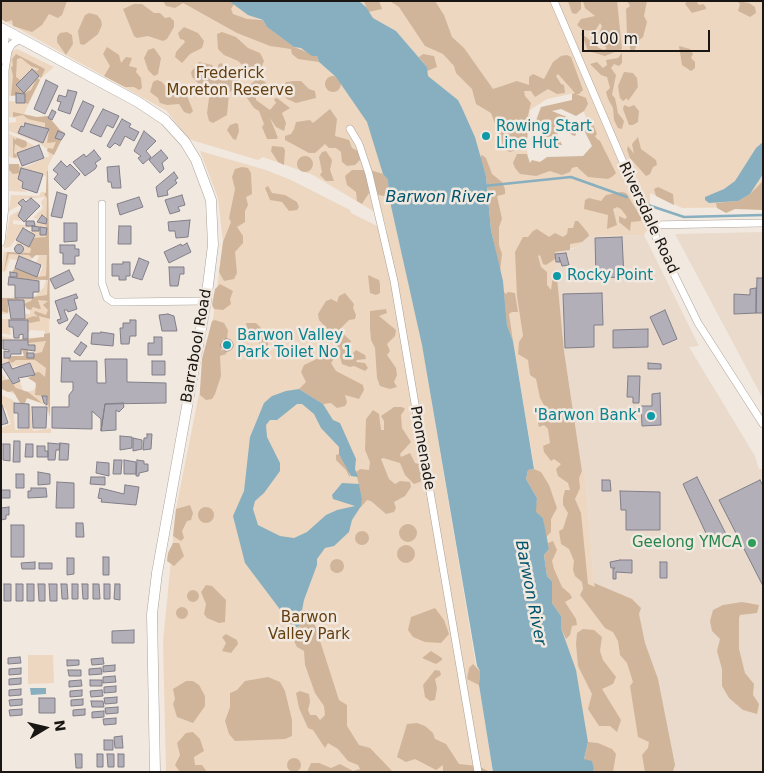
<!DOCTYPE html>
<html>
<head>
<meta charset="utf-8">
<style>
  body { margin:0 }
  #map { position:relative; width:764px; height:773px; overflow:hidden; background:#f1e8df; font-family:"DejaVu Sans",sans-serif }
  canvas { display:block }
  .frame { position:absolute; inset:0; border:2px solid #191613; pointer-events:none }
  .north { position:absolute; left:20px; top:703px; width:50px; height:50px; -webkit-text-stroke:4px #f1e8df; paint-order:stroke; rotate:81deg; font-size:14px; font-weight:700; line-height:20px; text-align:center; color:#191613 }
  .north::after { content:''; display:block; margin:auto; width:18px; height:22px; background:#191613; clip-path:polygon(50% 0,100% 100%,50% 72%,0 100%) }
  .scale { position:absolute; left:582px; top:30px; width:128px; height:22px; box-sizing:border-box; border:2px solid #191613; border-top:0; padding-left:6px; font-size:15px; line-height:18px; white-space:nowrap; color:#191613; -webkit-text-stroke:4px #f1e8df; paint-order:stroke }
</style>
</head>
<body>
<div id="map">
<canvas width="764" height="773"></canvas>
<div class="frame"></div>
<div class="north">N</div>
<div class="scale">100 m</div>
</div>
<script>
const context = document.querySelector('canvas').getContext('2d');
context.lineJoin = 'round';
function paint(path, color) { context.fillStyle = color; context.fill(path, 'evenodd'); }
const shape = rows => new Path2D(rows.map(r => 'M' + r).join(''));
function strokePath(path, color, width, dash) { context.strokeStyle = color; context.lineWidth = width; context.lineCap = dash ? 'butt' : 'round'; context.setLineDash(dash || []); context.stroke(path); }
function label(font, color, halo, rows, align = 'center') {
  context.font = font + ' "DejaVu Sans",sans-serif'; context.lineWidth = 5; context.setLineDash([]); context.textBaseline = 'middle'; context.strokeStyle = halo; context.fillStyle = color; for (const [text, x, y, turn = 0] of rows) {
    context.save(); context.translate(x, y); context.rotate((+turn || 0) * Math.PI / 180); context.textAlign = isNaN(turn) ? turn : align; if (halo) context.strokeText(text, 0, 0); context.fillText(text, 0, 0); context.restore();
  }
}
paint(shape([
  [763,232,763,399,675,234],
  [644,235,699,346,689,347,755,456,759,469,763,469,763,772,673,771,594,583,585,474,582,471,564,351,554,252,570,250,577,247,589,236]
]), '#e9dacc');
paint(shape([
  [1,1,229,1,317,56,319,62,336,77,357,106,367,122,388,180,422,344,476,666,480,671,479,685,493,772,166,772,163,642,176,509,211,334,223,242,218,198,200,151,266,170,291,180,350,210,351,213,387,231,381,209,373,211,313,175,263,157,258,160,188,139,167,111,1,19],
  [359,1,763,1,763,207,682,208,650,193,650,225,644,235,589,236,577,247,555,252,564,351,581,470,585,474,594,583,632,599,673,771,696,772,593,772,594,769,561,628,513,341,507,325,486,176,475,137,458,100,428,76,427,67,396,31,373,18,366,7],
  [575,93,609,167,528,169,527,146,530,110,547,99],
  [17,49,54,67,41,78,24,114,65,133,48,166,50,417,45,405,1,389,2,374,7,380,12,380,13,384,20,381,23,392,32,391,37,387,34,381,28,378,35,375,30,363,19,366,15,365,12,369,9,362,1,365,1,358,10,358,11,356,24,356,22,349,28,349,28,358,34,358,35,345,28,345,28,340,3,340,1,348,1,336,13,339,44,337,45,331,31,330,28,332,28,320,9,320,11,335,1,333,1,319,25,319,25,314,30,314,30,310,24,306,24,300,8,300,9,311,7,314,1,314,1,298,35,297,44,287,46,280,44,279,39,281,16,279,17,273,12,272,15,268,39,276,43,265,36,263,39,256,36,255,31,260,19,256,18,260,10,259,6,271,1,272,4,252,23,253,23,245,16,245,17,241,29,247,35,235,30,232,31,230,38,231,39,227,23,228,10,247,4,248,10,216,18,211,20,213,18,216,22,221,13,220,13,224,35,226,34,223,46,223,47,219,42,215,38,219,33,218,43,208,41,202,45,197,23,199,18,203,20,205,9,211,11,195,39,196,41,192,46,192,46,177,43,174,23,182,22,188,27,192,9,191,9,164,26,167,49,156,47,149,39,143,9,131,9,123,16,122,16,118,9,117,9,101,25,103,25,94,9,96,9,57,11,52],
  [9,134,26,141,35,146,17,153,19,159,12,158,9,156],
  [1,395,13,400,15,430,29,428,30,403,33,431,51,428,51,433,1,433,1,428,11,424,6,409,1,406],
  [28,655,53,655,54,683,28,684]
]), '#edd7c0');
paint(shape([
  [1,1,67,1,62,15,58,18,49,14,42,25,32,32,13,26,12,20,6,22,1,19],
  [163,1,229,1,234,4,231,9,233,14,247,19,263,20,267,27,294,47,317,56,319,62,298,59,292,54,291,49,270,46,237,33,185,4,183,3,175,8,166,6],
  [364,1,379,1,382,9,368,12],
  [390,1,435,1,444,15,452,37,464,48,493,89,517,81,529,85,529,77,533,74,544,79,553,62,561,56,567,55,571,57,583,90,579,94,576,94,586,98,588,104,584,111,576,116,561,109,552,111,567,117,575,125,576,135,574,136,561,128,557,134,562,145,547,147,540,141,542,134,534,126,541,107,572,100,572,94,575,93,558,74,556,76,561,84,564,85,565,93,557,94,548,89,535,97,531,91,524,91,525,96,531,103,528,115,527,146,510,152,505,150,491,113,476,104,472,89,456,73,454,66,443,54,425,46,399,7],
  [568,1,581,1,581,9,576,14,572,13],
  [583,1,617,1,622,49,605,56,588,51,581,33,599,48,604,50,607,48,599,42,599,34,602,26,600,23,595,31,583,30,577,25,581,19,595,16,585,8],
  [627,1,647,1,644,16,647,22,643,37,638,41,634,52,631,52,627,36,626,9,630,6],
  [687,1,696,1,699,5,703,4,706,7,706,9,692,13,685,4],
  [737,1,749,3,755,7,756,13,750,17,738,11,740,4],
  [134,4,142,4,154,13,160,13,165,18,170,17,174,21,174,27,167,39,163,41,148,36,137,38,134,36,123,9],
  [89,13,97,15,101,20,102,25,98,34,84,45,80,44,78,31,85,15],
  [184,27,198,33,204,41,202,48,190,54,182,63,175,57,176,52,185,42,184,40,180,39,178,33],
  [67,32,72,35,73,44,66,55,57,42,57,37,60,33],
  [222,32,236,37,248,48,260,53,264,61,261,68,250,72,238,61,224,55,218,49,217,34],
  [679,46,690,49,693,54,691,58,695,62,695,68,691,71,682,65],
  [107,47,119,55,121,63,126,57,132,58,129,66,137,68,136,72,141,78,142,88,139,90,134,87,125,87,104,76,110,66,103,54],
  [154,48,161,58,158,74,154,76,148,70,144,58,148,50],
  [622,53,622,63,619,66,614,64,611,68,616,75,612,95,615,98,618,113,624,121,622,129,618,128,614,120,613,108,608,99,606,92,610,88,607,77,601,75,590,64,597,62,603,68,607,65,606,60,618,58],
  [16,54,45,69,41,78,32,69,37,71,39,69,31,66,21,58,17,59,16,77,20,80,16,86,24,93,31,90,37,78,40,80,28,104,25,103,25,94,11,96,13,76,11,67,13,66,12,59],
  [423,54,434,56,437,67,427,71,427,67,419,57],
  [199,62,212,65,219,73,218,65,221,63,238,78,238,85,229,93,227,115,213,123,209,121,207,113,209,98,207,92,192,77,191,72],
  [624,72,633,73,637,78,638,87,628,101,627,98,623,101,620,98,619,93,618,86],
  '325 84a8 8 0 1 1 16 0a8 8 0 1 1-16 0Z',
  [262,79,271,88,270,92,256,96,256,100,270,110,276,103,274,99,277,98,290,108,282,113,286,123,284,131,276,127,270,118,278,138,276,139,267,139,262,127,264,124,259,111,254,108,242,91,256,80],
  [157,80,162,82,169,91,179,88,187,96,193,111,190,114,184,112,179,104,167,105,160,103,158,98,150,92,153,82],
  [294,81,301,81,309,89,315,91,316,98,296,103,287,99,282,90,286,82],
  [624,105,629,107,634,105,639,111,638,122,633,125,629,125,623,109],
  [330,109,337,119,335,136,349,140,352,148,358,151,360,160,355,165,347,166,342,162,341,152,336,148,329,148,325,144,315,153,309,153,285,140,285,136,291,134,294,129,296,122,310,120,313,123],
  [13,112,37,117,48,116,60,130,65,133,54,155,47,151,48,148,53,149,56,142,47,143,49,130,45,128,45,123,28,119,23,115,13,117],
  [587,118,592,121,597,134,595,136,597,139,600,141,616,173,613,176,608,179,588,177,577,167,572,168,570,172,562,175,550,171,536,176,520,174,515,168,513,163,517,154,527,154,530,163,532,160,540,162,547,157,583,156,592,146,581,124],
  [236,123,238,124,239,131,236,140,233,139,227,130,230,125],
  [13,137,15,140,17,138,26,141,27,144,26,147,22,148,15,144,14,153,18,156,15,158,13,157],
  [638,137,641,149,656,160,657,165,653,167,650,174,646,176,630,158,627,150,628,146,629,147,634,154,632,144],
  [272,146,283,147,285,150,284,165,278,162,271,151],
  [326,151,332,160,330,170,334,181,326,181,320,175,322,172,319,157,322,152],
  [482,155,486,158,492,174,502,182,505,189,505,194,497,196,502,219,499,227,499,245,502,254,500,271,491,230,486,176,480,157],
  '297 164a8 8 0 1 1 16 0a8 8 0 1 1-16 0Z',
  [9,164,19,164,20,173,13,174,9,170],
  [242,167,248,168,251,173,252,194,246,197,248,205,245,211,245,222,237,227,243,236,243,243,235,252,237,273,234,279,224,281,219,272,223,242,231,222,229,218,235,189,232,177,235,169],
  [352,170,370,170,383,174,388,180,389,197,369,193,362,204,357,201,356,192,347,185,345,176],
  [47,171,48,171,50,319,39,316,40,321,30,323,25,319,34,316,38,317,34,313,35,311,46,315,48,310,43,305,48,301,38,300,41,309,39,309,33,307,31,310,27,309,24,304,31,301,33,297,47,295,48,280,16,279,17,273,12,272,15,268,37,277,46,276,47,255,36,255,32,258,29,255,9,254,4,272,7,252,30,253,31,249,29,247,34,238,46,237,47,198,44,194,46,193],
  [763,181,763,210,735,209,726,213,717,208,716,203,738,201,750,194],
  [268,186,272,193,285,195,297,202,299,207,297,210,289,211,282,202,270,200,265,188],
  [658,187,673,194,674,205,656,196,654,189],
  [622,192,626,193,641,217,641,221,631,222,630,231,619,222,619,216,625,219,627,217,621,209,617,207,613,209,617,225,607,229,608,215,584,209,585,200,589,198,601,201,606,195],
  [575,221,578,221,588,233,589,236,582,242,570,244,570,250,555,252,555,259,546,265,543,264,540,255,538,256,541,267,547,272,547,285,551,290,553,276,557,278,564,351,582,471,579,478,580,488,575,499,581,513,588,584,595,587,594,583,632,599,641,608,639,614,645,643,658,679,675,765,673,771,696,772,645,772,642,755,648,748,649,742,638,737,630,686,633,682,627,663,620,655,618,641,613,632,605,628,580,595,583,589,582,582,575,576,573,570,574,561,569,549,561,544,559,531,563,529,568,513,563,505,563,498,565,490,570,490,568,483,558,476,556,469,561,464,554,459,551,461,544,452,543,446,550,443,548,429,544,425,539,427,538,423,542,416,548,415,548,412,540,398,536,379,530,375,528,360,518,354,519,342,523,336,517,296,515,252,523,237,528,237,533,231,537,229,549,237,555,233,563,237,567,234,568,228,573,228],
  [368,275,379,280,380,284,380,293,376,295,370,293],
  [220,284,233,291,230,299,231,304,223,310,214,309,212,305,215,289],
  [504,292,506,294,508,292,515,293,516,300,518,312,512,312,509,314,513,341,507,325],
  [345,293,354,304,353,308,356,315,355,319,349,320,339,330,351,341,348,353,350,356,356,350,365,355,366,359,357,360,356,362,365,363,368,368,365,371,354,366,350,367,342,364,337,346,338,340,319,320,318,314,326,301,331,299,337,302,339,296],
  [1,298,15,298,24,300,8,300,8,313,1,311],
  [386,309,387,313,379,316,396,330,395,336,387,344,390,351,387,355,396,368,397,375,394,382,397,387,390,389,380,386,377,378,375,348,371,340,370,329,370,311],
  [215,320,224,323,228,330,227,339,223,339,221,350,227,351,226,354,220,356,221,376,215,394,212,399,206,400,200,395,200,390,202,359,212,321],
  [246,323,256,323,260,327,268,336,268,346,262,348,257,340,249,337],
  [50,333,50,417,47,396,35,395,36,383,28,378,34,375,34,373,39,372,45,377,46,368,35,360,16,360,12,363,7,358,10,358,11,356,24,356,22,349,28,349,28,358,34,358,34,354,42,352,46,341,28,343,28,339,44,337,44,334],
  [323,356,334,359,331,363,336,371,363,385,364,390,359,399,345,395,347,402,345,406,337,408,331,403,323,404,299,389,306,382,301,372,304,365],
  [9,379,16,388,28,392,42,403,27,398,25,403,20,403,13,391,8,392,2,389,1,381],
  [394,407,402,407,405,409,401,415,402,428,411,442,400,454,401,457,410,453,415,463,423,465,425,480,414,484,405,475,400,463,383,458,381,459,389,479,395,484,400,481,410,482,411,487,405,496,394,502,396,508,394,512,386,514,371,501,367,500,360,508,362,499,356,472,360,469,369,470,370,462,365,450,366,419,373,410,379,414,381,430,384,430,384,421,381,416],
  [339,454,349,469,350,478,346,470,336,460,336,455],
  [534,469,541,472,549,485,557,508,551,519,551,532,546,537,543,518,535,512,537,498,526,479,528,470],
  [190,505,193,513,191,520,187,521,182,531,184,538,181,541,173,536,176,509],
  '198 515a8 8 0 1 1 16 0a8 8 0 1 1-16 0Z',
  '399 533a9 9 0 1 1 18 0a9 9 0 1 1-18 0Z',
  '355 538a7 7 0 1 1 14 0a7 7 0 1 1-14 0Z',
  [553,541,557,550,552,561,554,569,562,587,570,594,572,598,565,602,576,619,577,625,572,626,570,635,566,639,561,628,561,616,552,603,552,581,547,576,544,555,549,549,548,543],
  [173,543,179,543,184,556,174,566,167,561,168,553],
  '397 554a9 9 0 1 1 18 0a9 9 0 1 1-18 0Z',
  '330 566a7 7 0 1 1 14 0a7 7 0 1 1-14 0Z',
  [206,585,212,586,226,600,225,622,219,623,207,618,204,614,206,604,201,592],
  '187 596a6 6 0 1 1 12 0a6 6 0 1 1-12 0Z',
  [742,602,759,605,757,613,740,615,739,618,739,649,745,673,754,684,753,695,759,704,757,714,743,710,729,698,722,686,722,669,717,651,720,639,712,631,710,621,713,610,723,605],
  '176 613a6 6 0 1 1 12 0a6 6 0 1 1-12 0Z',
  [435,608,444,620,449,634,441,643,425,642,413,637,408,630,411,617],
  [302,610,309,610,313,619,339,700,347,705,347,726,359,745,370,748,393,772,307,772,311,763,319,763,331,768,340,764,353,771,360,769,358,765,348,761,338,749,328,743,325,748,313,730,308,728,299,708,296,693,300,691,309,694,310,702,308,710,310,715,316,715,320,720,325,715,324,706,315,693,305,665,304,651,297,647,290,633,299,626],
  [583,629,594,630,602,637,600,651,603,660,616,677,613,684,602,689,621,720,617,732,610,726,599,726,588,709,592,694,578,666,576,644,577,633],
  [226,634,237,640,238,644,231,653,222,651,226,643,222,637],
  [431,651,442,658,442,660,436,664,422,658],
  [473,664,480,671,479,685,467,679,469,668],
  [435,670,440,671,441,675,435,679,437,688,435,700,430,701,425,697,423,685],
  [268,677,280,682,285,691,292,720,292,736,285,739,235,741,229,734,225,721,230,707,230,693,237,690,245,681],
  [186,681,193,681,199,685,205,696,205,706,193,723,177,717,173,704,175,699,173,689],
  [417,723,425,726,433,733,435,739,446,744,459,764,478,766,490,772,443,772,443,765,436,770,415,759,406,762,397,757,407,724],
  [193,732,200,739,204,751,194,757,195,765,202,765,207,772,180,772,175,765,180,755,177,743,186,733],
  [588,742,598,743,612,749,616,754,613,772,593,772,594,769,584,759],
  '287 765a7 7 0 1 1 14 0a7 7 0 1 1-14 0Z'
]), '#d0b59a');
paint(shape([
  [229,1,359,1,366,7,373,18,396,31,427,67,428,76,458,100,462,108,475,137,486,176,491,230,503,281,507,325,513,341,534,469,528,470,526,479,537,498,536,512,543,518,549,549,544,555,547,576,552,581,552,603,561,616,561,628,576,670,588,742,584,759,592,761,594,769,593,772,493,772,479,685,480,671,477,666,422,345,389,197,388,180,383,174,367,122,336,77,319,62,317,56,312,56,301,48,294,47,267,27,263,20,248,15],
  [763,142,763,174,750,194,738,201,709,203,705,200,705,197,724,189,735,181,756,148],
  [299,389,323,404,333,420,340,423,356,459,355,469,358,477,351,476,339,454,339,447,321,428,314,414,302,404,297,404,277,420,270,420,266,425,267,437,280,463,280,471,264,493,255,501,253,509,258,525,280,536,294,538,307,532,326,515,337,510,355,506,333,499,332,495,342,483,359,484,362,499,361,506,352,520,349,532,334,546,325,548,317,559,317,565,304,600,299,626,294,628,245,563,233,516,244,491,250,437,264,403,272,396,286,391],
  [30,688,46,688,46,694,31,695]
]), '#87afbf');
strokePath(shape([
  [484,186,571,177,627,197],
  [648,205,684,217,763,215]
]), '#87afbf', 2.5);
const building = shape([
  [32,69,39,76,24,93,16,85,32,69],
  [46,80,58,86,45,114,34,109,46,80],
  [68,90,77,92,70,114,58,110,61,102,57,101,59,95,66,97,68,90],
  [16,93,25,94,25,103,16,103,16,93],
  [83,101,94,106,82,132,71,126,83,101],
  [103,109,119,116,113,128,107,125,101,137,90,132,103,109],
  [52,110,56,112,52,120,48,118,52,110],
  [122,119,131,124,129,127,139,132,134,141,125,136,120,146,115,143,110,148,107,146,122,119],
  [25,123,49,129,43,143,18,133,21,126,24,127,25,123],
  [58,131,65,134,61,140,55,138,58,131],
  [144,131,156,141,146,151,151,157,143,164,138,158,141,156,134,151,144,131],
  [39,145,44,158,22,166,17,153,39,145],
  [94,150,101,159,95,163,97,166,95,169,85,176,73,162,84,154,86,157,94,150],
  [161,150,168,158,162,163,164,169,160,173,149,160,161,150],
  [61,161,67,167,70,164,80,174,65,190,54,179,58,174,53,170,61,161],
  [119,166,121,188,112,188,111,182,108,182,107,167,119,166],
  [21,168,43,174,37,193,22,188,23,182,18,179,21,168],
  [174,172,178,178,175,180,177,183,167,191,168,195,158,197,156,187,174,172],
  [57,192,67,195,62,218,51,216,57,192],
  [182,195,185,205,178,207,180,211,170,214,165,200,182,195],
  [139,197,143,207,120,215,117,204,139,197],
  [31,198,40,206,24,222,18,216,22,207,18,203,23,199,26,202,31,198],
  [42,215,47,219,46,224,37,222,42,215],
  [190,220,188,237,176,238,175,231,169,231,168,222,190,220],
  [26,221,34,221,35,226,26,226,26,221],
  [64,223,77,223,77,241,64,242,64,223],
  [32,226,39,227,39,231,32,231,32,226],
  [119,226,131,226,131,244,118,244,119,226],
  [40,227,47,228,46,235,40,235,40,227],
  [23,228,35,235,29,247,16,240,23,228],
  [622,237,624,277,596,278,595,238,622,237],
  [187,243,191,252,169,263,164,252,181,244,182,246,187,243],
  '14.5 249a4.5 4.5 0 1 1 9 0a4.5 4.5 0 1 1-9 0Z',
  [60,245,75,245,75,249,79,249,79,256,75,256,75,264,63,264,63,253,60,253,60,245],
  [566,253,569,265,562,266,559,257,560,262,556,262,555,254,566,253],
  [19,256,41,265,37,277,15,268,19,256],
  [139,258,149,262,142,280,132,277,139,258],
  [123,262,130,262,130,276,126,276,126,280,119,280,119,276,112,276,112,264,123,264,123,262],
  [169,267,184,267,184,274,180,274,178,286,170,286,169,267],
  [69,270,74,280,55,289,50,279,69,270],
  [10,272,17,273,17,277,10,277,10,272],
  [9,277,39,281,39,292,33,292,33,298,15,298,15,285,8,285,9,277],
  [757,278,763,278,763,313,756,313,757,278],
  [756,288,756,313,734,314,734,294,750,295,750,289,756,288],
  [602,293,603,325,594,325,594,347,565,348,563,294,602,293],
  [76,294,78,298,74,299,77,309,68,312,67,310,64,310,68,320,59,324,57,320,61,319,55,301,76,294],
  [8,300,24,300,25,319,11,319,8,300],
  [665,310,677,339,663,345,650,317,665,310],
  [76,314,88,323,78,337,66,329,76,314],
  [168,314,174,316,177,331,162,331,159,315,168,314],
  [9,320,28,320,28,339,23,339,23,334,19,335,19,338,14,338,13,327,9,327,9,320],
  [130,320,136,320,136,336,130,336,129,344,121,344,120,328,123,328,123,323,130,323,130,320],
  [648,329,648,347,613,348,613,330,648,329],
  [101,332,114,334,113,346,91,344,92,333,101,333,101,332],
  [154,337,162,337,162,355,148,355,148,343,154,343,154,337],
  '221 345a6 6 0 1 1 12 0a6 6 0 1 1-12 0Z',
  [3,340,28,340,28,345,35,345,35,351,21,349,21,354,11,354,10,358,4,358,4,351,9,352,9,350,3,349,3,340],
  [81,342,87,346,80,356,74,352,81,342],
  [27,353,34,353,34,358,27,358,27,353],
  [62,358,70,358,70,361,97,361,97,383,106,383,105,359,127,359,127,382,166,383,166,403,105,404,101,431,101,419,92,411,92,429,52,428,52,407,69,407,69,395,73,390,73,382,61,382,62,358],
  [152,361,165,361,165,375,152,375,152,361],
  [9,362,12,369,30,363,35,375,18,378,20,381,13,384,1,365,9,362],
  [648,363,661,364,661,369,648,369,648,363],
  [628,376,640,376,639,403,633,403,633,397,627,397,628,376],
  [660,393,661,425,642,426,641,406,652,406,652,394,660,393],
  [42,396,47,396,47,405,44,403,42,396],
  [14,403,29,404,29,428,18,428,18,413,14,413,14,403],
  [123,403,124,407,119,412,116,410,116,430,101,431,105,404,123,403],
  [2,405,8,423,1,425,1,406,2,405],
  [32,407,47,407,46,428,33,428,32,407],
  [147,434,152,434,151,449,143,450,144,438,147,438,147,434],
  [120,436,132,437,132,448,120,450,120,436],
  [133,438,142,440,142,449,133,451,133,438],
  [14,441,20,441,20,462,13,462,14,441],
  [48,443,60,444,59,450,56,450,55,460,48,460,48,443],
  [60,443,69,444,68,460,59,460,60,443],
  [3,444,10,444,10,461,3,460,3,444],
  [26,444,33,444,33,457,25,457,26,444],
  [37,446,45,446,45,451,48,451,48,457,37,457,37,446],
  [114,460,122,460,121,474,113,474,114,460],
  [124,460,136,462,136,474,124,474,124,460],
  [137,460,144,461,144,464,148,464,148,471,139,473,139,476,136,476,137,460],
  [97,462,109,463,109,476,96,473,97,462],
  [38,472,50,474,50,484,38,485,38,472],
  [16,474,24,474,24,488,16,488,16,474],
  [91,477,105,477,105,485,90,484,91,477],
  [697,477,727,536,711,544,683,484,697,477],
  [602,480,610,480,611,491,602,491,602,480],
  [760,480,763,486,763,586,719,500,760,480],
  [57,482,74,483,74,508,56,508,57,482],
  [125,485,139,487,136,505,101,502,102,499,98,498,100,488,124,494,125,485],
  [31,488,46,488,47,497,28,498,28,491,31,491,31,488],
  [1,490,10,490,10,498,1,498,1,490],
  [620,491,660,492,660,530,626,530,626,510,621,510,620,491],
  [9,507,9,515,6,515,6,519,1,520,1,508,9,507],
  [76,523,83,523,84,537,76,537,76,523],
  [11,525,24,525,24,557,11,557,11,525],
  [103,557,109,557,109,575,103,575,103,557],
  [67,558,74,558,74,574,67,575,67,558],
  [620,560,632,560,632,573,616,572,616,579,613,579,613,569,615,568,611,568,610,562,620,560],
  [35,562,35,569,22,569,21,563,35,562],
  [660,562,667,562,667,578,660,578,660,562],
  [39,563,52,563,52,569,39,569,39,563],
  [4,584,11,584,11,601,4,601,4,584],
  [16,584,23,584,23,601,16,601,16,584],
  [27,584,34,584,34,601,27,601,27,584],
  [38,584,45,584,45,601,39,601,38,584],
  [49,584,57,584,57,601,50,601,49,584],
  [61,584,67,584,68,599,62,599,61,584],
  [72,584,78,584,78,599,72,599,72,584],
  [82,584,88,584,88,599,83,599,82,584],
  [93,584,99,584,100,599,93,599,93,584],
  [104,584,110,584,110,599,104,599,104,584],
  [115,584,120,584,120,600,114,599,115,584],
  [134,630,134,643,112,643,112,631,134,630],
  [20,657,21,663,8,664,8,658,20,657],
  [103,658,104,664,92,665,91,659,103,658],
  [67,660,79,660,79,665,67,666,67,660],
  [115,665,115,671,103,672,103,666,115,665],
  [21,668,21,674,9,675,9,669,21,668],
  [101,668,102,674,89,675,89,669,101,668],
  [68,670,81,670,81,676,69,676,68,670],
  [115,676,116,682,103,683,103,677,115,676],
  [21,678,21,684,9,685,9,679,21,678],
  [81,680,82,686,69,687,69,681,81,680],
  [90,680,102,680,102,686,90,686,90,680],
  [116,686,116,692,104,693,104,687,116,686],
  [21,689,21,695,9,696,9,690,21,689],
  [82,690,82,696,70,697,70,691,82,690],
  [102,690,103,696,91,697,90,691,102,690],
  [117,697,117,703,105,704,104,698,117,697],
  [39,698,55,698,55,713,39,713,39,698],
  [22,699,22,705,10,706,9,700,22,699],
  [83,699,83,705,71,706,71,700,83,699],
  [91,701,103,701,104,707,92,707,91,701],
  [118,707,118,713,106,714,105,708,118,707],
  [22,709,22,715,10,716,9,710,22,709],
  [85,709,85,715,73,716,73,710,85,709],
  [104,711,104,717,92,718,92,712,104,711],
  [116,718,116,724,104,725,103,719,116,718],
  [122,736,123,748,115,748,114,737,122,736],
  [104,740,113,740,113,750,104,750,104,740],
  [75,754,82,754,82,768,76,768,75,754],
  [97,754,103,754,103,767,97,767,97,754],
  [107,754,114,754,114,767,108,767,107,754],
  [118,754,124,754,124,767,118,767,118,754]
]);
paint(building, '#b2afb9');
strokePath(building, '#827f89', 1);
const street = shape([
  [554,1,650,225,698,323,763,424],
  [3,60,6,31],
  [350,129,359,144,369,174,394,281,478,772],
  [102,204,102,283,107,298,113,302,121,302,206,301],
  [650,225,763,223],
  [1,242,5,206,5,70,8,51,12,44,20,39]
]);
const secondary = shape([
  [1,28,138,102,165,120,185,142,196,160,211,200,213,245,206,301,157,573,152,614,155,772]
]);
strokePath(street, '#aba39b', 8);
strokePath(secondary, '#aba39b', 11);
strokePath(street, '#fff', 7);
strokePath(secondary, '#fff', 10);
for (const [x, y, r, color] of [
  [486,136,5,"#0f9aa8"],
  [557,276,5,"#0f9aa8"],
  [227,345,5,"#0f9aa8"],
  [651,416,5,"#0f9aa8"],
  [752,543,5,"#2e9e5b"]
]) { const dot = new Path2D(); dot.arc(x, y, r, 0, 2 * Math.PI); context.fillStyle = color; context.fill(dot); strokePath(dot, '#f1e8df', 2); }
label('15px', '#643f10', '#f1e8df', [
  ["Frederick",230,74],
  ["Moreton Reserve",230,91],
  ["Barwon",309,618],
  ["Valley Park",309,635]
]);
label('15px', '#0d838f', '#f1e8df', [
  ["Rowing Start",496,127],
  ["Line Hut",496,144],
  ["Rocky Point",567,276],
  ["Barwon Valley",237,336],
  ["Park Toilet No 1",237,353],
  ["'Barwon Bank'",641,416,"right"]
], 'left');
label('15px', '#191613', '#f1e8df', [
  ["Riversdale Road",648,218,65],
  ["Barrabool Road",197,346,-80],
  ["Promenade",422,448,80]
]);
label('15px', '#27864d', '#f1e8df', [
  ["Geelong YMCA",742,543]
], 'right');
label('italic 16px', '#00546c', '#f1e8df', [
  ["Barwon River",439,198],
  ["Barwon River",530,593,79]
]);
</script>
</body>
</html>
